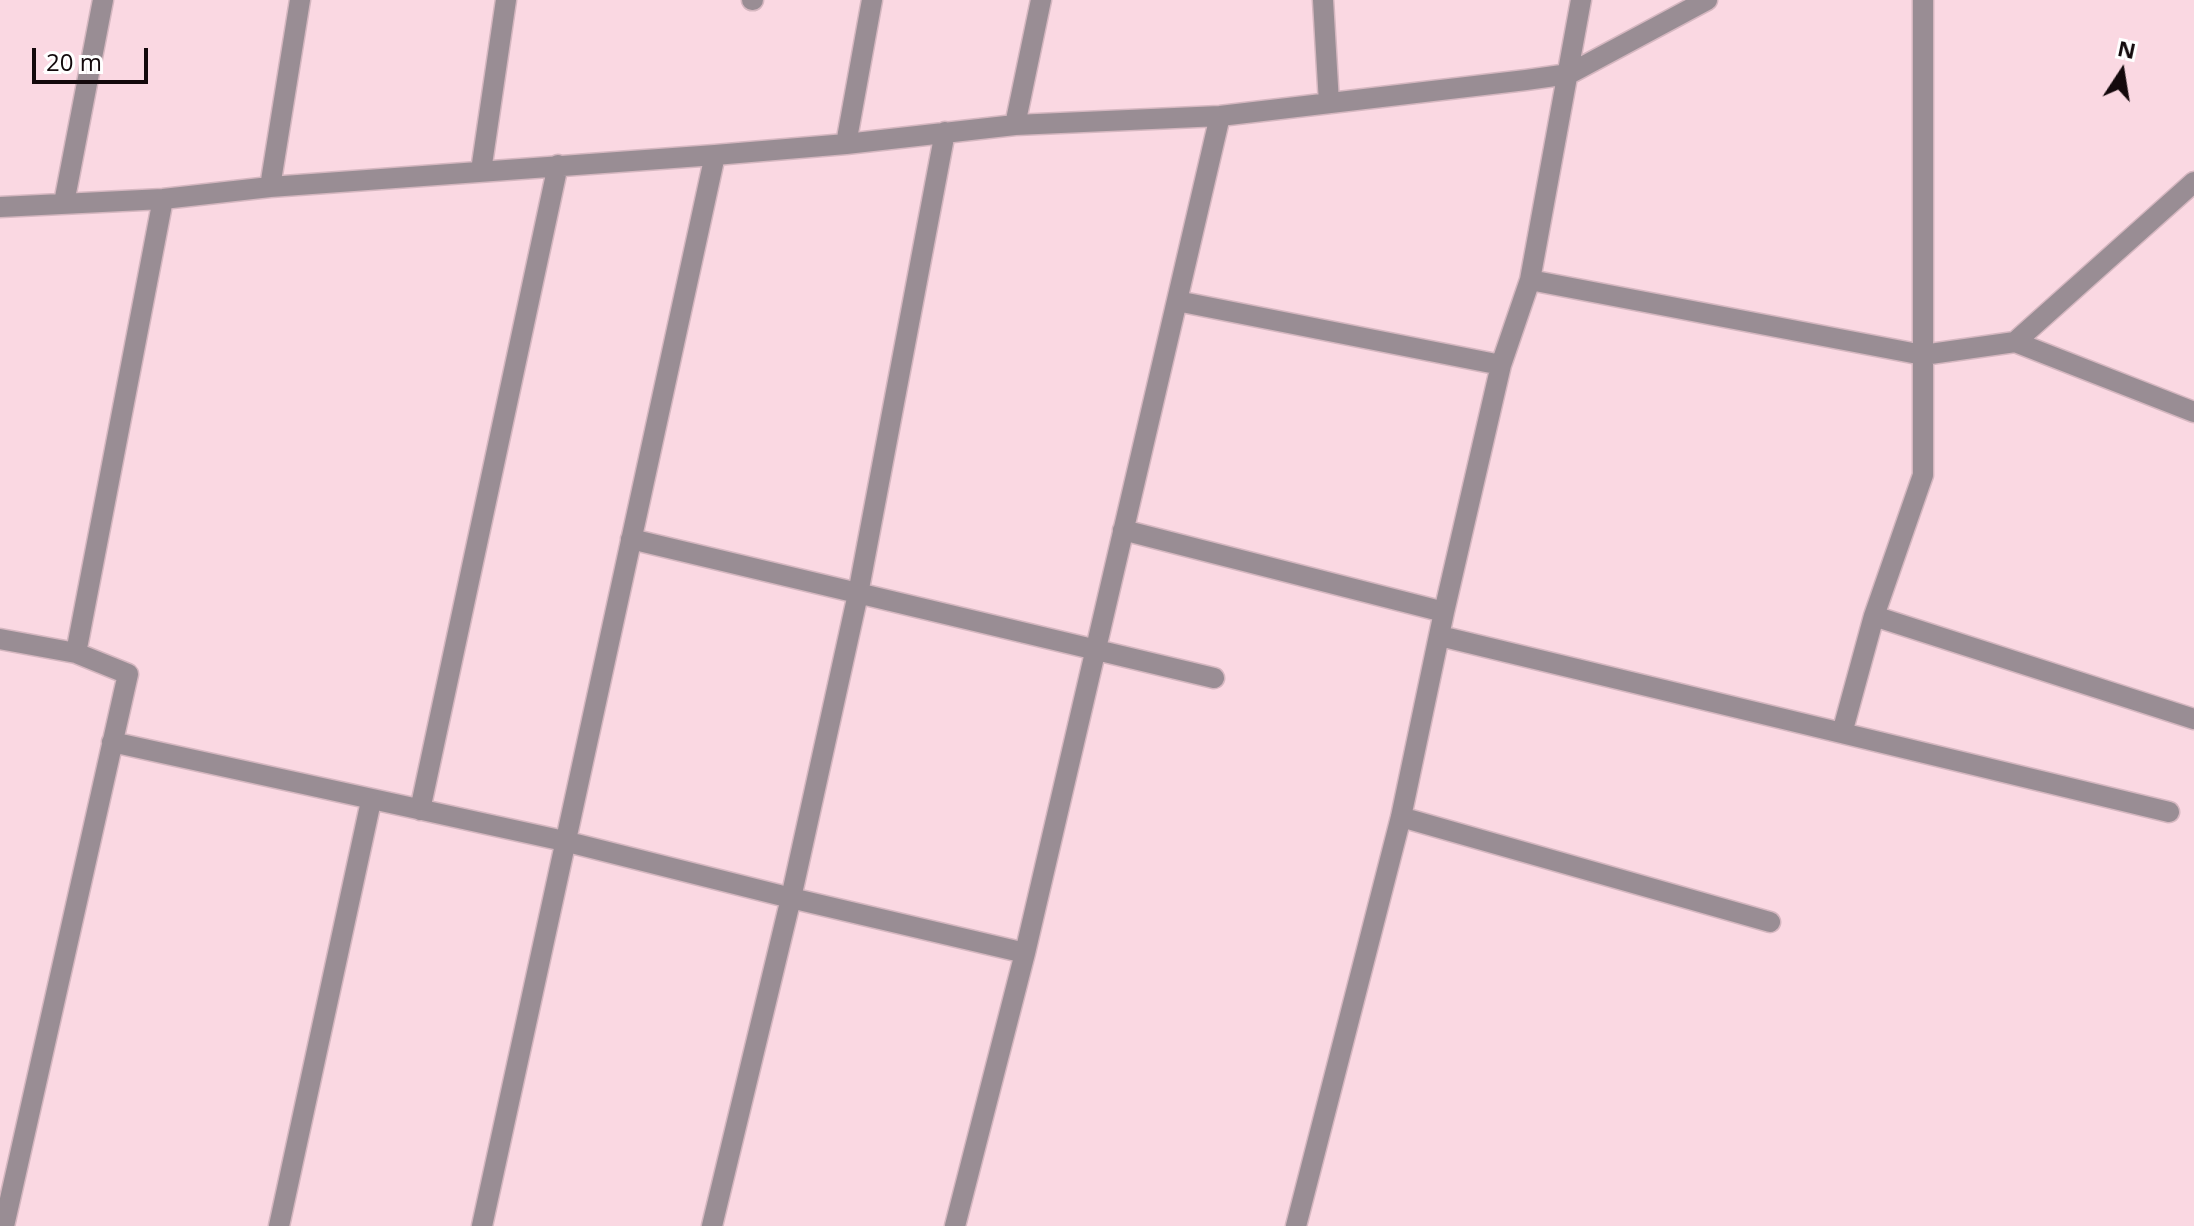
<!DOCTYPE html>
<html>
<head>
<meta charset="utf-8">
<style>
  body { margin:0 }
  #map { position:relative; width:2194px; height:1226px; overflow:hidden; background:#fad8e2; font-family:"Open Sans",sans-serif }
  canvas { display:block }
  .north { position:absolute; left:2082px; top:32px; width:80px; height:80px; -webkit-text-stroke:6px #fff; paint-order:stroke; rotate:12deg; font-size:22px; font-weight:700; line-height:32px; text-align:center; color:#13090c }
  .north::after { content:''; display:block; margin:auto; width:28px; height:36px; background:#13090c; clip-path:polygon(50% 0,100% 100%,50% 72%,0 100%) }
  .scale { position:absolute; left:32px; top:48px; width:116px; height:36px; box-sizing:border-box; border:4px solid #13090c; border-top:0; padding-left:10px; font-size:24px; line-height:28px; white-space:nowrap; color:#13090c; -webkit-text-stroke:6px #fff; paint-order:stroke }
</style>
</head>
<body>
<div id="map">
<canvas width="2194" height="1226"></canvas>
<div class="north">N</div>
<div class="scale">20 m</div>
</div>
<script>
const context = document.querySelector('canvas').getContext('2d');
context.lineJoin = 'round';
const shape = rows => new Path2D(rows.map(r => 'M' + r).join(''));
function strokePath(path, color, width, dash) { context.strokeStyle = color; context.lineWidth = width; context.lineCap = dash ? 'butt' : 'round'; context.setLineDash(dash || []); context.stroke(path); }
const minor = shape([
  [752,0,753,0],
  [1323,0,1329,103],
  [1015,125,1041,0],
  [846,144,872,0],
  [481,171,506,0],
  [270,187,300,0],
  [64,203,103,0],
  [0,207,163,199,270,187,715,155,846,144,1015,125,1220,116,1526,80,1569,74,1707,0],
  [1530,280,1923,355,2015,342,2194,412],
  [1177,301,1501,365],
  [2015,342,2194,182],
  [1123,530,1444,612],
  [631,539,1214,678],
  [1874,616,2194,719],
  [1440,636,2169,812],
  [0,639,76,653,128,674,4,1226],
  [76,653,163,199],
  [1842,733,1874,616,1923,475,1923,0],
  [112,742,564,841,791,898,1025,953],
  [420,810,558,165],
  [1401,817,1770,922],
  [279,1226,371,801],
  [482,1226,715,155],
  [712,1226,791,898,858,594,945,132],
  [955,1226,1025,953,1220,116],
  [1296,1226,1401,817,1444,612,1501,365,1530,280,1581,0]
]);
strokePath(minor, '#d5b7c0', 23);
strokePath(minor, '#998d94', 20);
</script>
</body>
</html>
